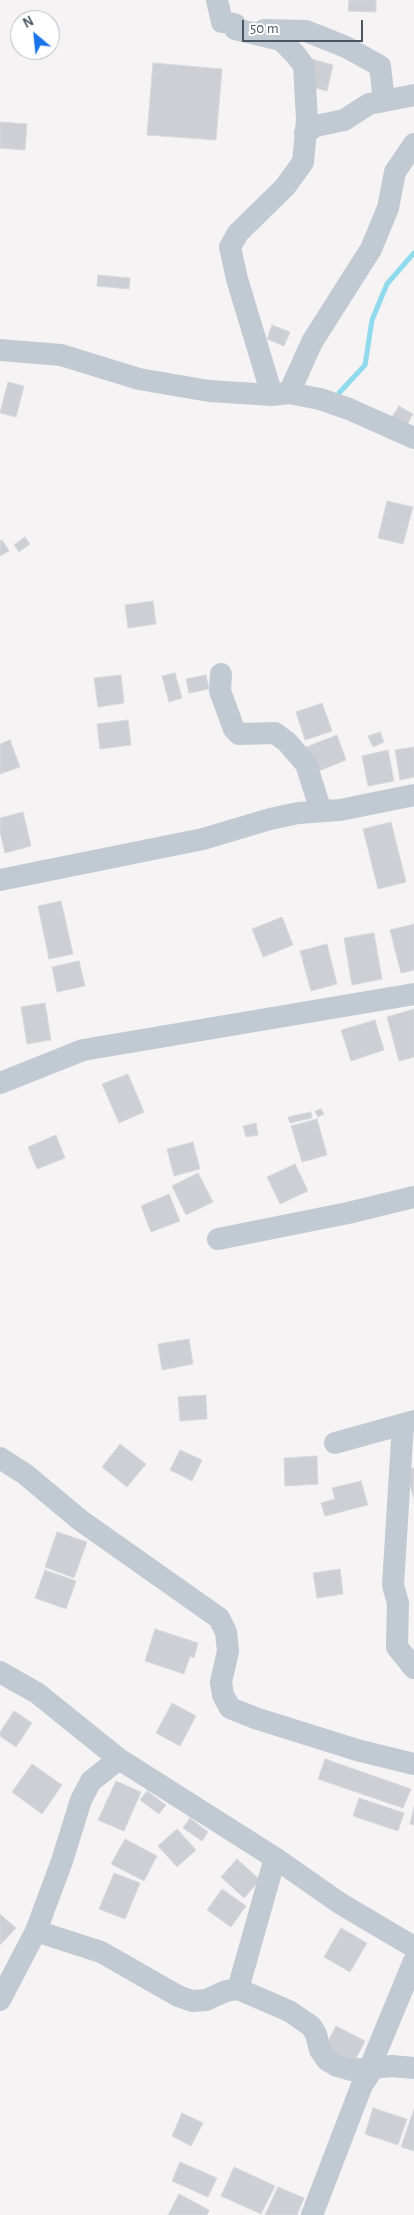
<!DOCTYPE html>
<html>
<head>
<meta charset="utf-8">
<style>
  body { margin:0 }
  #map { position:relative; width:414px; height:2215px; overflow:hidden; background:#f5f3f3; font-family:"Alegreya Sans",sans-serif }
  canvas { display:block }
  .north { position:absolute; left:10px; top:10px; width:50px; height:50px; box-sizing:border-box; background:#fff; border:1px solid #b7bbc0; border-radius:50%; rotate:332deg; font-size:14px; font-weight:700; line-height:20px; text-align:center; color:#4a5661 }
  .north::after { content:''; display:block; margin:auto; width:18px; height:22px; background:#1a73e8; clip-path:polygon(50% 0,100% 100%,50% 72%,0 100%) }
  .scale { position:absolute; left:242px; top:20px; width:121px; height:22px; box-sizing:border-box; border:2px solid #4a5661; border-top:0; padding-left:6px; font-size:15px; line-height:18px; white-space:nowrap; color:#4a5661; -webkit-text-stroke:4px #fff; paint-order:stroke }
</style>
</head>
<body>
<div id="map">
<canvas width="414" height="2215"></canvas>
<div class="north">N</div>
<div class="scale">50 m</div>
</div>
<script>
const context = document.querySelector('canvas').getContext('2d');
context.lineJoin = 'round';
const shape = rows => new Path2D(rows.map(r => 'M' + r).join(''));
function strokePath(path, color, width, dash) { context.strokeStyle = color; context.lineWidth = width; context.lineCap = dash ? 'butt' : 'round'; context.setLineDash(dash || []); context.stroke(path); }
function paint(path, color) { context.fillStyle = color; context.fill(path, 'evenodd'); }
strokePath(shape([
  [336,400,339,393,365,365,372,320,387,284,414,253]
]), '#90daee', 5);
const building = shape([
  [349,0,376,0,376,12,348,11,349,0],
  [312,59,333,65,327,91,305,85,312,59],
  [153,63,222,69,216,140,147,135,153,63],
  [0,122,27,124,25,150,0,148,0,122],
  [98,275,130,278,129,289,97,286,98,275],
  [272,325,290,332,284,346,267,339,272,325],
  [8,382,24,386,16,417,0,413,8,382],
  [399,406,413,414,407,425,392,417,399,406],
  [387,501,413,507,403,544,378,538,387,501],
  [25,537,30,544,19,552,14,545,25,537],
  [2,540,9,551,0,556,0,541,2,540],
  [153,601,156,624,128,628,125,605,153,601],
  [175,673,182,698,169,702,162,676,175,673],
  [121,675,124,703,98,707,94,678,121,675],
  [206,675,209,689,189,693,186,679,206,675],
  [322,703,332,731,305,740,296,712,322,703],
  [128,720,131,745,100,749,97,724,128,720],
  [380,732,384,742,373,747,368,736,380,732],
  [337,735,346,760,316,772,306,747,337,735],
  [10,740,20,767,0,774,0,744,10,740],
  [414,747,414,777,400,780,395,750,414,747],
  [388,750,394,781,368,786,362,756,388,750],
  [23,812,31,846,5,853,0,832,0,818,23,812],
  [391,822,406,882,378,889,363,829,391,822],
  [61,901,73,954,49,959,38,906,61,901],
  [282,917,293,945,263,957,252,929,282,917],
  [414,924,414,970,401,973,390,930,414,924],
  [374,933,382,979,352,985,344,938,374,933],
  [327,944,337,984,311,991,300,951,327,944],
  [79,961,85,986,57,992,52,967,79,961],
  [45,1003,51,1040,27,1044,21,1007,45,1003],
  [414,1009,414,1057,399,1061,387,1017,414,1009],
  [375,1020,384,1050,351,1061,341,1030,375,1020],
  [128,1074,144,1112,119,1123,102,1084,128,1074],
  [321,1109,324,1114,318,1117,315,1111,321,1109],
  [311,1112,312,1118,290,1123,288,1117,311,1112],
  [317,1119,327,1155,302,1162,291,1126,317,1119],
  [256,1123,258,1135,246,1137,243,1126,256,1123],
  [56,1135,65,1158,37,1169,28,1147,56,1135],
  [193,1142,200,1169,174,1176,167,1149,193,1142],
  [295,1164,308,1191,280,1204,267,1177,295,1164],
  [198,1173,213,1202,186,1215,172,1186,198,1173],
  [169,1194,180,1221,151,1232,141,1206,169,1194],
  [189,1339,193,1364,162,1370,158,1344,189,1339],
  [206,1395,207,1419,180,1421,178,1397,206,1395],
  [120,1444,146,1464,127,1487,102,1467,120,1444],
  [180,1450,202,1460,192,1481,170,1470,180,1450],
  [317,1456,318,1484,285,1486,284,1458,317,1456],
  [414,1468,414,1498,405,1470,414,1468],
  [361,1481,368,1505,325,1516,321,1503,335,1499,332,1488,361,1481],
  [57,1532,87,1542,74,1578,45,1567,57,1532],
  [340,1569,343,1594,317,1598,313,1573,340,1569],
  [45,1570,76,1581,66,1609,35,1598,45,1570],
  [155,1629,198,1643,194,1658,190,1656,184,1674,145,1661,155,1629],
  [172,1703,196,1716,180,1746,156,1733,172,1703],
  [14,1711,32,1723,16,1747,0,1736,0,1732,14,1711],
  [325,1759,411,1789,403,1808,318,1779,325,1759],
  [32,1764,62,1785,42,1814,12,1792,32,1764],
  [116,1781,141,1792,124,1831,98,1820,116,1781],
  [147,1791,166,1805,159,1814,140,1800,147,1791],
  [359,1798,404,1813,398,1831,353,1816,359,1798],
  [414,1807,414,1825,410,1824,414,1807],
  [190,1818,208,1832,202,1841,183,1828,190,1818],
  [177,1829,196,1850,177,1867,158,1846,177,1829],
  [125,1839,157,1856,144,1881,111,1864,125,1839],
  [237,1859,260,1880,244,1898,221,1877,237,1859],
  [114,1873,140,1883,125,1919,99,1909,114,1873],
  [222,1889,246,1906,231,1927,207,1910,222,1889],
  [0,1914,16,1928,0,1945,0,1914],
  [341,1928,367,1943,350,1972,324,1957,341,1928],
  [336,2026,365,2041,352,2066,323,2051,336,2026],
  [373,2108,407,2119,398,2145,365,2134,373,2108],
  [414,2109,414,2151,401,2147,414,2109],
  [182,2113,203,2123,191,2146,172,2136,182,2113],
  [180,2162,217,2178,208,2197,172,2181,180,2162],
  [234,2167,275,2186,261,2214,221,2196,234,2167],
  [278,2187,304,2198,297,2215,265,2215,278,2187],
  [179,2194,209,2210,207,2215,168,2215,179,2194]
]);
paint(building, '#cdcfd5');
strokePath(building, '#d7d9de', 1);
strokePath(shape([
  [217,0,222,22,235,24,235,29,281,40,295,54,304,66,307,120,303,162,285,187,238,233,230,247,237,279,272,395],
  [264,30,306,31,346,47,380,66,384,101],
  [305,133,316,126,344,120,369,104,414,95],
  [0,350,61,355,139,379,209,391,272,395,289,393,320,399,349,409,414,438],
  [289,393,312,342,371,249,388,208,395,172,414,144],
  [221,674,220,691,234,729,239,734,275,733,287,742,306,764,321,811],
  [0,880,203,839,270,819,298,813,340,810,414,795],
  [0,1083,83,1050,414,994],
  [218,1239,348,1213,414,1197],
  [403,1424,393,1585,398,1603,397,1647,414,1668],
  [335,1443,414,1421],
  [0,1458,25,1474,80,1520,219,1618,226,1632,228,1651,221,1682,223,1695,230,1708,255,1718,357,1750,414,1764],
  [0,1672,37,1693,119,1759,275,1858,341,1904,414,1947],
  [36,1931,101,1952,178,1996,192,2001,206,2000,226,1991,238,1989,289,2011,311,2026,316,2034,320,2050,327,2060,337,2066,351,2070,392,2066,414,2068],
  [238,1989,275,1858],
  [0,2000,36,1931,62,1861,81,1800,91,1781,119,1759],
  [312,2215,362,2085,373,2069,373,2060,414,1961]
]), '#c1cad2', 22);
</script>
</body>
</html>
